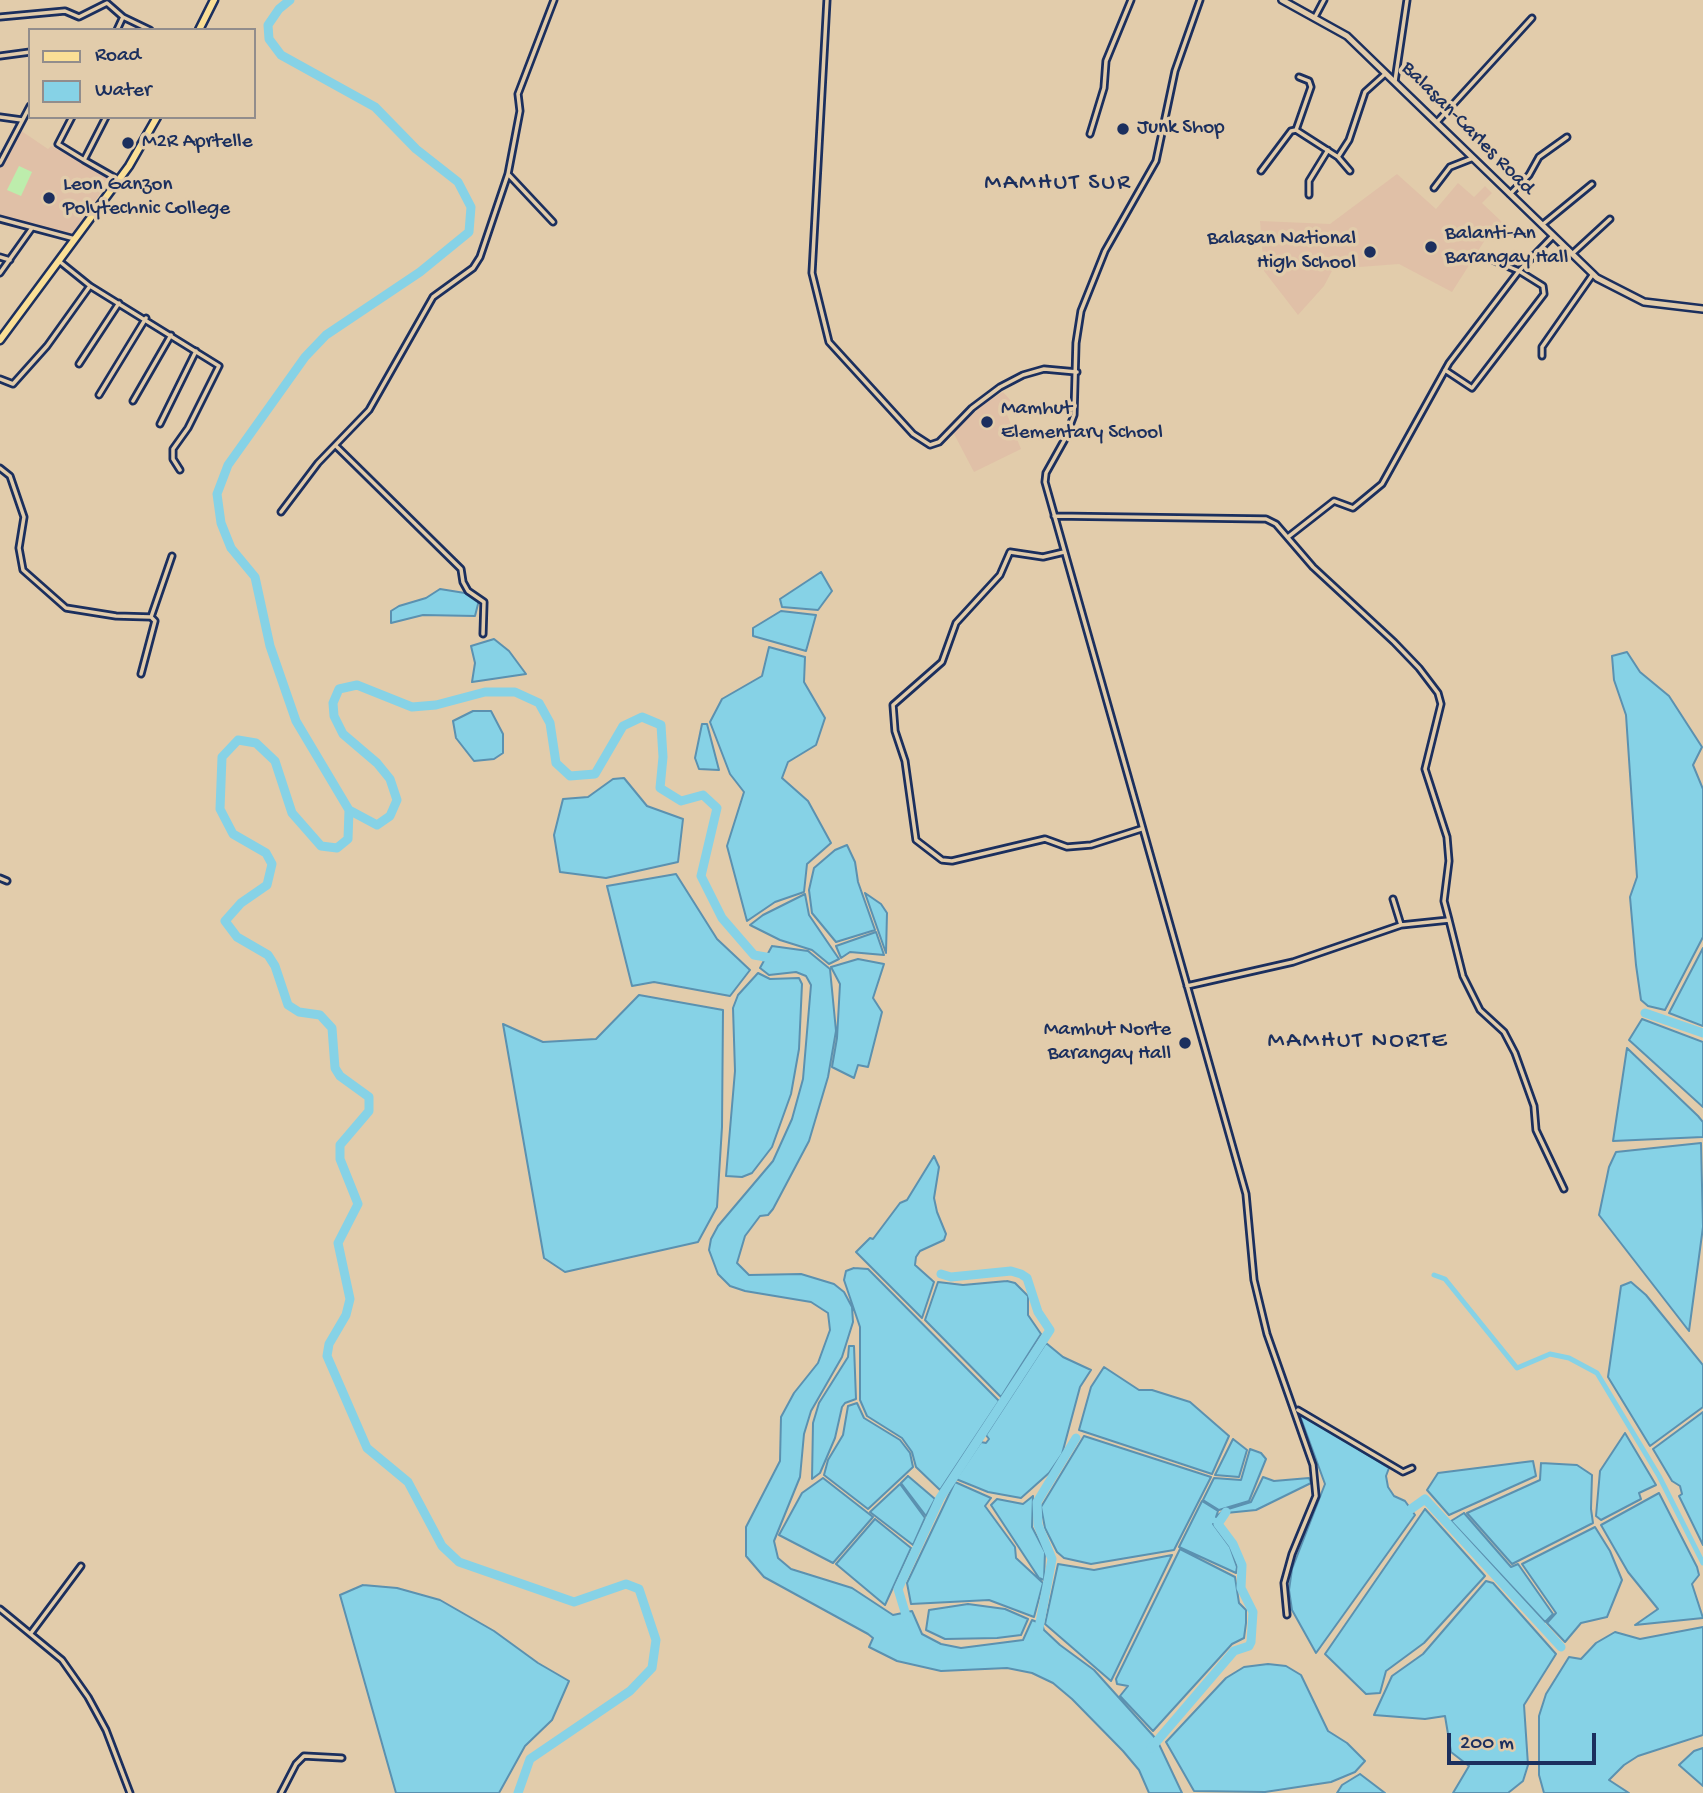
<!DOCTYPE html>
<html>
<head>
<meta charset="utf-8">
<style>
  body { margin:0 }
  #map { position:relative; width:1703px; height:1793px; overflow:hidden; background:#e2ccab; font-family:"Gochi Hand",sans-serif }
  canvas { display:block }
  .legend { position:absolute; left:28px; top:28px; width:228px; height:91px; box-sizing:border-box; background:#e2ccab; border:2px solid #928d8c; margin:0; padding:9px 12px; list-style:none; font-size:21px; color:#1b2f5e }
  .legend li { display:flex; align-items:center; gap:14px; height:35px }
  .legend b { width:35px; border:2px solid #928d8c }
  .scale { position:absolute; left:1447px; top:1733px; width:149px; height:32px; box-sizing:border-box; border:4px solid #1b2f5e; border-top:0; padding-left:9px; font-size:21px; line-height:24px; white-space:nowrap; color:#1b2f5e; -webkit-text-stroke:5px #e2ccab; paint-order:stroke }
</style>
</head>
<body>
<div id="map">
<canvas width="1703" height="1793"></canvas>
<ul class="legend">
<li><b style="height:9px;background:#fadf96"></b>Road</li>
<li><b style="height:19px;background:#86d2e6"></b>Water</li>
</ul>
<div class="scale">200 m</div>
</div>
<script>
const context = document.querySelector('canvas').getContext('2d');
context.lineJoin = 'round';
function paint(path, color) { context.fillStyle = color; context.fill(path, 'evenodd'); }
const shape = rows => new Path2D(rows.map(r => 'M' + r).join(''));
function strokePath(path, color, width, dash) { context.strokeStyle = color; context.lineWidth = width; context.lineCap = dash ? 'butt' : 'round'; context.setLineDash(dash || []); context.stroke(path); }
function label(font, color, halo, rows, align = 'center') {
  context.font = font + ' "Gochi Hand",sans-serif'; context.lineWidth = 7; context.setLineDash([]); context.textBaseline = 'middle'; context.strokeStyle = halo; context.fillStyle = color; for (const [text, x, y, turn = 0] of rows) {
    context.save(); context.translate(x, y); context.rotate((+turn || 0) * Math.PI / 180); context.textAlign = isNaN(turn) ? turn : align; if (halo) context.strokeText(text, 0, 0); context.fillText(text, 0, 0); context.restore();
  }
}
paint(shape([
  [20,130,48,149,51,146,111,178,71,236,0,217,0,161],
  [1397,174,1436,209,1458,183,1474,197,1485,186,1492,193,1482,203,1502,222,1485,240,1452,292,1399,264,1333,269,1324,286,1298,315,1264,271,1260,221,1330,224],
  [1003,392,1012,402,1006,412,1021,449,974,472,953,432,986,402]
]), '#e0c0a7');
paint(shape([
  [19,166,32,172,21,196,7,190]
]), '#bdedac');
const water = shape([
  [821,572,832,591,818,610,782,607,780,599,821,572],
  [440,589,471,594,479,600,475,616,423,615,391,623,391,611,399,606,426,598,440,589],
  [781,611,816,615,806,651,753,636,753,628,781,611],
  [494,639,509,651,526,674,472,682,475,663,471,646,494,639],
  [769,647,805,657,804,682,825,718,816,745,788,762,782,778,808,801,831,843,807,864,804,892,775,902,747,921,727,846,744,792,730,774,710,722,722,699,762,676,769,647],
  [1627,652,1640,672,1669,696,1702,747,1693,765,1703,789,1703,937,1665,1010,1648,1006,1641,1000,1636,965,1630,897,1637,877,1626,715,1614,680,1612,656,1627,652],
  [473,711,491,711,503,734,503,753,494,759,474,761,456,738,453,721,473,711],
  [702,724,707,724,719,770,699,769,695,758,702,724],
  [624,778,647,806,683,819,678,862,606,878,560,872,554,835,563,799,588,797,613,779,624,778],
  [847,845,855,862,858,882,875,930,836,942,812,913,809,890,814,868,835,850,847,845],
  [676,874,717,939,750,970,730,996,654,982,632,986,607,886,676,874],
  [865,893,881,904,887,913,886,953,865,893],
  [805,894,809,915,839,959,829,964,812,950,780,940,750,925,763,915,805,894],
  [876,932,884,955,850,952,841,958,836,946,876,932],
  [772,946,808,951,830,969,836,1031,828,1077,809,1141,773,1209,768,1215,760,1216,745,1236,737,1263,749,1275,801,1274,834,1284,844,1292,852,1307,853,1322,842,1357,811,1411,804,1434,800,1477,774,1541,778,1558,791,1569,852,1588,893,1615,912,1611,922,1634,941,1644,961,1648,1023,1640,1032,1620,1042,1624,1044,1630,1060,1645,1094,1670,1157,1740,1182,1793,1149,1793,1139,1770,1123,1751,1072,1699,1053,1683,1032,1673,1007,1668,941,1671,897,1661,869,1647,873,1638,868,1634,764,1577,746,1556,746,1527,780,1461,781,1417,794,1393,818,1363,830,1330,828,1313,811,1302,745,1291,730,1286,718,1274,709,1250,711,1239,718,1226,773,1161,792,1119,803,1079,811,985,806,976,796,972,769,975,760,968,772,946],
  [1703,948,1703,1026,1669,1013,1703,948],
  [858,959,884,964,873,998,882,1012,868,1067,858,1065,854,1078,832,1067,837,1038,840,984,831,967,858,959],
  [758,973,770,979,799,978,802,984,799,1049,791,1094,772,1147,752,1173,742,1177,726,1176,735,1071,733,1008,738,995,758,973],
  [639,995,723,1010,722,1127,717,1207,698,1242,565,1272,544,1258,503,1024,543,1042,596,1039,639,995],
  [1642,1019,1703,1042,1703,1107,1629,1040,1642,1019],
  [1627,1048,1698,1116,1703,1122,1703,1137,1613,1141,1627,1048],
  [1701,1143,1703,1227,1689,1331,1599,1215,1609,1167,1616,1152,1701,1143],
  [934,1156,939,1167,934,1198,937,1212,946,1234,944,1240,920,1251,916,1257,915,1265,934,1282,922,1318,856,1252,870,1238,873,1239,900,1203,907,1200,934,1156],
  [854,1268,868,1269,999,1401,940,1490,916,1467,912,1452,902,1438,867,1416,860,1400,860,1327,844,1280,846,1271,854,1268],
  [1007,1281,1015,1283,1028,1296,1028,1315,1041,1334,1001,1397,925,1320,938,1282,963,1285,1007,1281],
  [1631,1282,1646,1295,1703,1365,1703,1407,1650,1446,1608,1377,1621,1286,1631,1282],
  [1046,1343,1063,1357,1091,1370,1080,1387,1062,1454,1049,1473,1021,1498,988,1492,956,1479,981,1442,986,1443,989,1439,986,1435,1046,1343],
  [849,1346,854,1346,856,1399,845,1403,842,1407,835,1438,820,1473,812,1479,813,1423,819,1403,848,1357,849,1346],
  [1104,1367,1139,1390,1152,1390,1190,1402,1229,1436,1212,1474,1079,1430,1091,1387,1104,1367],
  [857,1403,864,1418,900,1440,910,1453,913,1467,868,1509,824,1475,828,1460,843,1435,848,1406,857,1403],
  [1703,1412,1703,1545,1679,1496,1682,1494,1680,1486,1672,1481,1653,1449,1703,1412],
  [1299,1413,1389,1468,1386,1476,1388,1487,1394,1496,1405,1501,1415,1515,1316,1653,1292,1610,1289,1590,1292,1569,1325,1484,1299,1413],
  [1625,1433,1656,1485,1639,1493,1641,1499,1601,1520,1596,1516,1600,1471,1625,1433],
  [1084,1436,1211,1477,1174,1550,1091,1564,1064,1558,1057,1552,1045,1528,1041,1507,1084,1436],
  [1233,1439,1247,1450,1239,1477,1215,1475,1233,1439],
  [1250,1449,1261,1453,1266,1459,1249,1501,1219,1510,1203,1500,1214,1478,1241,1480,1250,1449],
  [1533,1461,1536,1476,1449,1515,1427,1490,1438,1473,1533,1461],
  [1541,1463,1577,1465,1592,1475,1591,1509,1593,1523,1512,1564,1467,1513,1540,1480,1541,1463],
  [908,1476,935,1499,926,1516,901,1483,908,1476],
  [1263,1477,1274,1481,1309,1478,1311,1483,1256,1510,1226,1513,1225,1510,1251,1502,1263,1477],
  [823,1478,873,1517,833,1563,779,1535,802,1493,823,1478],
  [955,1482,991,1498,985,1506,1015,1547,1016,1558,1043,1583,1034,1617,989,1600,911,1604,907,1583,955,1482],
  [900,1484,925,1518,913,1545,870,1512,900,1484],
  [1659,1493,1697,1567,1699,1575,1692,1584,1703,1618,1635,1625,1658,1609,1628,1572,1601,1525,1659,1493],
  [1033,1496,1032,1527,1045,1552,1044,1580,1039,1578,991,1505,997,1499,1023,1504,1033,1496],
  [1202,1501,1218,1511,1216,1517,1224,1510,1219,1524,1213,1524,1230,1547,1237,1567,1236,1573,1179,1547,1202,1501],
  [1425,1509,1485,1576,1424,1643,1386,1671,1380,1693,1366,1694,1325,1654,1425,1509],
  [1464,1513,1511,1567,1518,1564,1553,1614,1545,1622,1451,1521,1464,1513],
  [875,1519,911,1548,885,1605,836,1564,875,1519],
  [1595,1527,1610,1551,1622,1580,1607,1617,1581,1623,1565,1642,1547,1623,1556,1613,1522,1564,1595,1527],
  [1180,1549,1235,1577,1239,1603,1246,1610,1246,1623,1244,1638,1232,1644,1153,1731,1120,1696,1128,1686,1117,1684,1116,1679,1180,1549],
  [1172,1555,1111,1681,1045,1624,1058,1564,1094,1570,1172,1555],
  [1486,1581,1493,1583,1556,1654,1524,1705,1528,1765,1523,1781,1508,1793,1453,1793,1469,1766,1451,1752,1445,1716,1425,1719,1374,1715,1392,1676,1423,1654,1486,1581],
  [363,1585,397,1588,440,1600,494,1631,538,1663,569,1681,552,1720,525,1746,499,1793,396,1793,340,1595,363,1585],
  [968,1604,1005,1609,1028,1619,1021,1635,997,1638,945,1639,926,1630,929,1610,968,1604],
  [1703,1627,1703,1735,1638,1756,1624,1765,1609,1780,1629,1793,1544,1793,1539,1775,1539,1716,1546,1694,1569,1657,1581,1659,1596,1643,1615,1632,1640,1639,1703,1627],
  [1268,1664,1286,1666,1301,1675,1328,1731,1347,1743,1365,1761,1355,1772,1331,1782,1265,1792,1194,1791,1166,1742,1226,1678,1244,1667,1268,1664],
  [1703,1748,1703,1786,1679,1765,1694,1751,1703,1748],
  [1360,1774,1385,1793,1337,1793,1342,1785,1360,1774]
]);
paint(water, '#86d2e6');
strokePath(water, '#5b91b0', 2);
strokePath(shape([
  [1434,1275,1445,1279,1517,1368,1550,1354,1569,1358,1597,1373,1659,1476,1703,1563]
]), '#86d2e6', 5);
strokePath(shape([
  [290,0,279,9,268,25,269,39,281,55,375,107,416,149,458,182,471,207,469,232,420,272,326,335,305,357,228,465,217,494,221,523,231,548,255,577,270,646,296,721,349,810,377,825,390,816,397,800,390,779,377,763,343,734,334,716,333,703,339,689,357,685,412,707,436,705,485,692,515,692,539,703,550,723,556,763,570,776,595,774,623,726,642,717,661,725,663,757,660,788,681,801,703,795,717,808,701,876,722,918,754,955,777,959],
  [349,810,348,839,337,848,321,846,292,813,275,761,256,743,238,740,222,757,220,809,233,834,266,853,272,864,267,885,241,903,225,921,237,937,268,955,275,966,288,1005,299,1012,320,1015,332,1028,335,1068,340,1076,369,1097,369,1111,340,1145,340,1159,358,1204,338,1243,350,1299,346,1315,329,1344,327,1356,367,1448,408,1482,442,1546,459,1562,574,1602,626,1584,639,1589,656,1640,652,1668,630,1691,530,1759,518,1793],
  [1645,1013,1703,1033],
  [1411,1509,1425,1499,1561,1647],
  [908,1622,898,1589,940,1498,1050,1330,1038,1312,1027,1278,1021,1274,1011,1271,951,1277,941,1274],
  [1038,1633,1052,1559,1038,1525,1037,1502,1076,1438],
  [1151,1748,1234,1651,1249,1646,1251,1642,1253,1612,1241,1588,1242,1565,1233,1544,1218,1524,1226,1512]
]), '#86d2e6', 9);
const minor = shape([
  [827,0,812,273,829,342,913,434,930,445,939,442,972,408,1000,387,1023,375,1044,369,1077,372],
  [1200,0,1175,71,1156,161,1105,251,1081,311,1076,343,1074,415,1065,439,1046,473,1045,482,1246,1194,1254,1280,1267,1334,1313,1465,1316,1496,1292,1554,1284,1583,1287,1615],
  [0,17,65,11,79,17,107,3,123,17,150,30],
  [1315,17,1324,0],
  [117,30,123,17],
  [0,56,30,52],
  [1395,81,1407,0],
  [0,117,22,120],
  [72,117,58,144,84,160],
  [106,117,84,160,119,180],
  [1437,122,1532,18],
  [1296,130,1311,87,1309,81,1299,77],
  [1090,134,1104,88,1106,61,1131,0],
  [0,163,30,106],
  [1261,171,1291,131,1296,130,1338,157],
  [1350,171,1338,157,1349,140,1365,92,1385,74],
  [508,174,553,222],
  [1434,188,1450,167,1473,158],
  [1510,194,1529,175,1539,157,1567,137],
  [1309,195,1309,181,1328,150],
  [0,219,75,239],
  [1542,225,1592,184],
  [1572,254,1610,219],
  [1483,256,1519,271,1553,236],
  [0,257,10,260],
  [59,261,90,286,219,366,188,428,173,449,173,459,180,470],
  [0,273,32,228],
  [1542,356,1542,347,1593,274],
  [79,364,119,303],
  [0,379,13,384,47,346,90,286],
  [99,395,146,318],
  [133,401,171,335],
  [160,424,196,351],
  [336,446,461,569,463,582,468,591,484,602,483,634],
  [0,468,10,476,24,517,19,548,23,570,66,608,116,616,151,617,155,621,141,674],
  [281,512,318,463,369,410,433,297,473,268,480,257,508,174,520,111,518,94,554,0],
  [1054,516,1266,519,1276,524,1313,567,1394,642,1419,668,1438,693,1441,704,1425,769,1447,837,1449,861,1444,901,1449,920],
  [1288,537,1334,501,1353,508,1382,484,1449,363,1519,271,1543,286,1544,294,1472,388,1445,370],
  [1064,552,1043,557,1010,552,1000,575,956,623,942,662,893,705,895,731,905,761,916,840,942,860,952,861,1045,839,1067,847,1091,845,1141,829],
  [151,617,172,556],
  [0,878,7,881],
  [1393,899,1401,925],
  [1187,986,1293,962,1401,925,1449,920,1463,976,1480,1010,1504,1032,1515,1053,1534,1106,1536,1130,1564,1189],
  [1298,1410,1403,1472,1412,1468],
  [0,1609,62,1660,88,1697,106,1730,130,1793],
  [31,1633,81,1566],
  [281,1793,296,1764,304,1756,342,1758]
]);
const secondary = shape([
  [1282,0,1347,36,1597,278,1644,302,1703,309]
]);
const primary = shape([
  [199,30,214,0],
  [0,340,129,166,157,117]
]);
strokePath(minor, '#1b2f5e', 9);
strokePath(secondary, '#1b2f5e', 10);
strokePath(primary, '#1b2f5e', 11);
strokePath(minor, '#e2ccab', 3.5);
strokePath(secondary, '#e2ccab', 5);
strokePath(primary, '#fadf96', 6);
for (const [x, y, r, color] of [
  [1123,129,7,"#1b2f5e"],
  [128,143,7,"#1b2f5e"],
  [49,198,7,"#1b2f5e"],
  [1431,247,7,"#1b2f5e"],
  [1370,252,7,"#1b2f5e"],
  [987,422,7,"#1b2f5e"],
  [1185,1043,7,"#1b2f5e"]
]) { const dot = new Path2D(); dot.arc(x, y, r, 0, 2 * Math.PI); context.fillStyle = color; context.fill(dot); strokePath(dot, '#e2ccab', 2.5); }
label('21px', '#1b2f5e', '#e2ccab', [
  ["Junk Shop",1137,129],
  ["M2R Aprtelle",142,143],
  ["Leon Ganzon",63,186],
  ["Polytechnic College",63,210],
  ["Balanti-An",1445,235],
  ["Barangay Hall",1445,259],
  ["Balasan National",1356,240,"right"],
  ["High School",1356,264,"right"],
  ["Mamhut",1001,410],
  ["Elementary School",1001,434],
  ["Mamhut Norte",1171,1031,"right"],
  ["Barangay Hall",1171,1055,"right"]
], 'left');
label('21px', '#1b2f5e', '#e2ccab', [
  ["Balasan-Carles Road",1467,129,45]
]);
context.letterSpacing = '2px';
label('24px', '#1b2f5e', '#e2ccab', [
  ["MAMHUT SUR",1058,184],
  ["MAMHUT NORTE",1358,1042]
]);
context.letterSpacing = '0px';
</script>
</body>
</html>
